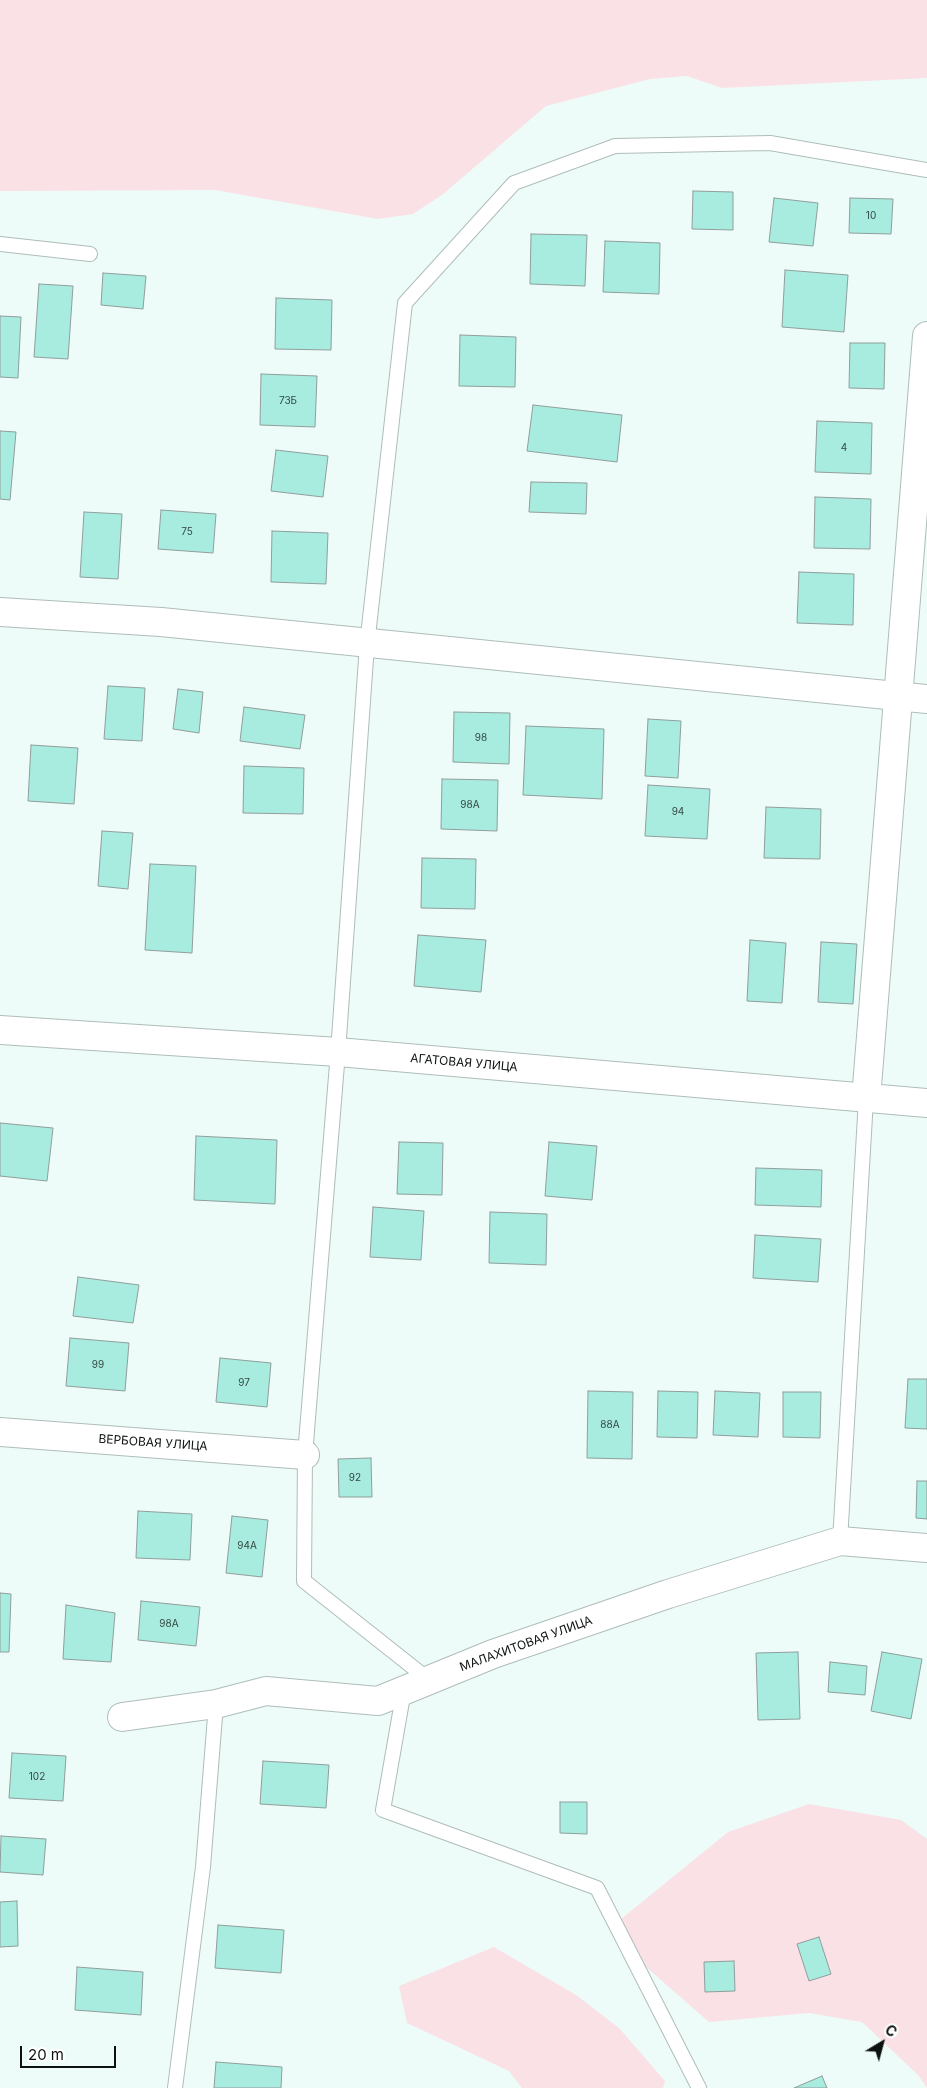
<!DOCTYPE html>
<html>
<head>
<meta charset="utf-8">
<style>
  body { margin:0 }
  #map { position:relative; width:927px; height:2088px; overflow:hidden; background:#edfcf9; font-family:Inter,sans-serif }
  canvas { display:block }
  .north { position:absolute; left:857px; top:2018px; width:50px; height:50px; -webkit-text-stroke:4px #fff; paint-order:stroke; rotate:37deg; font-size:14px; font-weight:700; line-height:20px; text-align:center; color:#0d1211 }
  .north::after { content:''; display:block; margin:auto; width:18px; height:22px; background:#0d1211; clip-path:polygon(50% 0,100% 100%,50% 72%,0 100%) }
  .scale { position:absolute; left:20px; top:2046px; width:96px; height:22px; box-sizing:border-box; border:2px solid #0d1211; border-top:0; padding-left:6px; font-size:15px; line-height:18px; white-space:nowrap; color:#0d1211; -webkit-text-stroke:4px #fff; paint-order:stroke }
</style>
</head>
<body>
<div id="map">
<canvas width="927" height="2088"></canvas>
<div class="north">С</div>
<div class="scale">20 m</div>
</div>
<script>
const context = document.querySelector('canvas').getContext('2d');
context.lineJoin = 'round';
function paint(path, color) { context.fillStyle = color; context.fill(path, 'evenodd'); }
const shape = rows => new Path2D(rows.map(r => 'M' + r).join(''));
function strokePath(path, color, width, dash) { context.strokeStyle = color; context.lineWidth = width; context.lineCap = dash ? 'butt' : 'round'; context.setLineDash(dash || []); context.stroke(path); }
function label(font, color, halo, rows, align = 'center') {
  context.font = font + ' Inter,sans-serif'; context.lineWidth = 4; context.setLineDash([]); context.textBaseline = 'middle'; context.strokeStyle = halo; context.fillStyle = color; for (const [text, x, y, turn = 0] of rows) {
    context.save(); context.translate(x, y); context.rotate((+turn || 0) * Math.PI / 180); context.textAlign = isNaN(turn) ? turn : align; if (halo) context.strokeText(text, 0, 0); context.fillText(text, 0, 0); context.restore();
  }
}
paint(shape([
  [0,0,927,0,927,78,722,88,687,76,650,79,546,106,442,195,413,214,378,219,215,190,0,191],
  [809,1804,901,1820,927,1839,927,2088,919,2076,862,2022,809,2013,709,2022,646,1967,615,1924,728,1832],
  [494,1947,576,1995,619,2028,665,2081,663,2088,522,2088,509,2071,407,2023,399,1986]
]), '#fae1e6');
const building = shape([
  [693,191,733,192,733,230,692,229,693,191],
  [774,198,818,203,813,246,769,242,774,198],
  [850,198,893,199,891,234,849,233,850,198],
  [531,234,587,235,585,286,530,284,531,234],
  [605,241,660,243,659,294,603,292,605,241],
  [785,270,848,275,844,332,782,327,785,270],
  [103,273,146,276,143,309,101,305,103,273],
  [39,284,73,286,68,359,34,357,39,284],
  [276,298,332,300,331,350,275,349,276,298],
  [0,316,21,317,18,378,0,377,0,316],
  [460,335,516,337,515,387,459,386,460,335],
  [850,343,885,343,884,389,849,388,850,343],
  [261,374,317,376,315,427,260,425,261,374],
  [533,405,622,415,617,462,527,451,533,405],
  [817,421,872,423,871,474,815,472,817,421],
  [0,431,16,432,10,500,0,499,0,431],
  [276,450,328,456,323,497,271,491,276,450],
  [531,482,587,483,586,514,529,512,531,482],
  [815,497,871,499,870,549,814,548,815,497],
  [161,510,216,514,213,553,158,549,161,510],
  [84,512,122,514,118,579,80,577,84,512],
  [272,531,328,533,326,584,271,582,272,531],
  [799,572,854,574,853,625,797,623,799,572],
  [108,686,145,688,142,741,104,739,108,686],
  [178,689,203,692,199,733,173,729,178,689],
  [244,707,305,715,300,749,240,741,244,707],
  [454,712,510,713,509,764,453,762,454,712],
  [648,719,681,721,678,778,645,776,648,719],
  [526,726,604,729,602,799,523,795,526,726],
  [31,745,78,748,74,804,28,801,31,745],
  [244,766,304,768,303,814,243,813,244,766],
  [442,779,498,780,497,831,441,829,442,779],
  [648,785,710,789,707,839,645,836,648,785],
  [766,807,821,809,820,859,764,858,766,807],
  [102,831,133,833,128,889,98,886,102,831],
  [422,858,476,859,475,909,421,908,422,858],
  [150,864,196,866,192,953,145,950,150,864],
  [418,935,486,940,481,992,414,986,418,935],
  [750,940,786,943,782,1003,747,1001,750,940],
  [821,942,857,944,853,1004,818,1002,821,942],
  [0,1123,53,1128,47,1181,0,1176,0,1123],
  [196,1136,277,1140,275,1204,194,1200,196,1136],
  [399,1142,443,1143,442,1195,397,1194,399,1142],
  [549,1142,597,1146,592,1200,545,1196,549,1142],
  [756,1168,822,1170,821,1207,755,1205,756,1168],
  [373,1207,424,1211,421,1260,370,1257,373,1207],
  [490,1212,547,1214,546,1265,489,1263,490,1212],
  [755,1235,821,1239,818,1282,753,1278,755,1235],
  [78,1277,139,1285,133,1323,73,1316,78,1277],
  [70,1338,129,1343,125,1391,66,1386,70,1338],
  [220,1358,271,1363,267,1407,216,1402,220,1358],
  [908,1379,927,1379,927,1429,905,1428,908,1379],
  [588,1391,633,1392,632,1459,587,1458,588,1391],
  [658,1391,698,1392,697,1438,657,1437,658,1391],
  [715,1391,760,1393,758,1437,713,1435,715,1391],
  [783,1392,821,1392,820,1438,783,1437,783,1392],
  [371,1458,372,1497,339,1497,338,1459,371,1458],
  [917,1481,927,1481,927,1519,916,1518,917,1481],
  [138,1511,192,1514,190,1560,136,1558,138,1511],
  [232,1516,268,1520,262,1577,226,1573,232,1516],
  [0,1593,11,1594,9,1652,0,1652,0,1593],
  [141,1601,200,1607,196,1646,138,1640,141,1601],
  [66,1605,115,1613,111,1662,63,1659,66,1605],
  [798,1652,800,1719,758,1720,756,1653,798,1652],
  [882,1652,922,1659,911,1719,871,1711,882,1652],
  [830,1662,867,1666,865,1695,828,1692,830,1662],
  [12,1753,66,1756,63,1801,9,1798,12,1753],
  [263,1761,329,1765,326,1808,260,1804,263,1761],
  [560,1802,587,1802,587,1834,560,1833,560,1802],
  [1,1836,46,1839,43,1875,0,1872,1,1836],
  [17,1901,18,1946,0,1947,0,1902,17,1901],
  [218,1925,284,1930,281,1973,215,1968,218,1925],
  [819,1937,831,1974,809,1981,797,1944,819,1937],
  [734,1961,735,1991,705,1992,704,1962,734,1961],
  [77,1967,143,1972,141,2015,75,2010,77,1967],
  [216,2062,282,2067,281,2088,214,2088,216,2062],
  [822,2076,827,2088,794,2088,822,2076]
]);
paint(building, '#a7ecdf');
strokePath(building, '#909e9c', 1);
const lane = shape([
  [0,244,90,254],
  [840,1541,866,1099],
  [429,1680,304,1581,305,1455,338,1052,367,645,405,303,514,183,615,146,770,143,927,170],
  [404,1690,383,1810,597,1888,699,2088],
  [175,2088,203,1867,216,1704]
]);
const street = shape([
  [0,612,161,622,927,699],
  [0,1030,338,1052,927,1103],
  [866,1099,927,336],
  [0,1432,305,1455],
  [122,1717,216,1704,266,1691,378,1701,493,1654,668,1594,840,1541,927,1548]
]);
strokePath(lane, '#afbdba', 16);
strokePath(street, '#afbdba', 30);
strokePath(lane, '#fff', 14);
strokePath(street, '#fff', 28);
label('10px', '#344844', null, [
  ["10",871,216],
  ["73Б",288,401],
  ["4",844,448],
  ["75",187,532],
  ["98",481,738],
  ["98А",470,805],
  ["94",678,812],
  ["99",98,1365],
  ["97",244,1383],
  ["88А",610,1425],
  ["92",355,1478],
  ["94А",247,1546],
  ["98А",169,1624],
  ["102",37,1777]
]);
label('12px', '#0d1211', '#fff', [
  ["АГАТОВАЯ УЛИЦА",464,1063,5],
  ["ВЕРБОВАЯ УЛИЦА",153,1443,4],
  ["МАЛАХИТОВАЯ УЛИЦА",526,1644,-20]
]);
</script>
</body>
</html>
